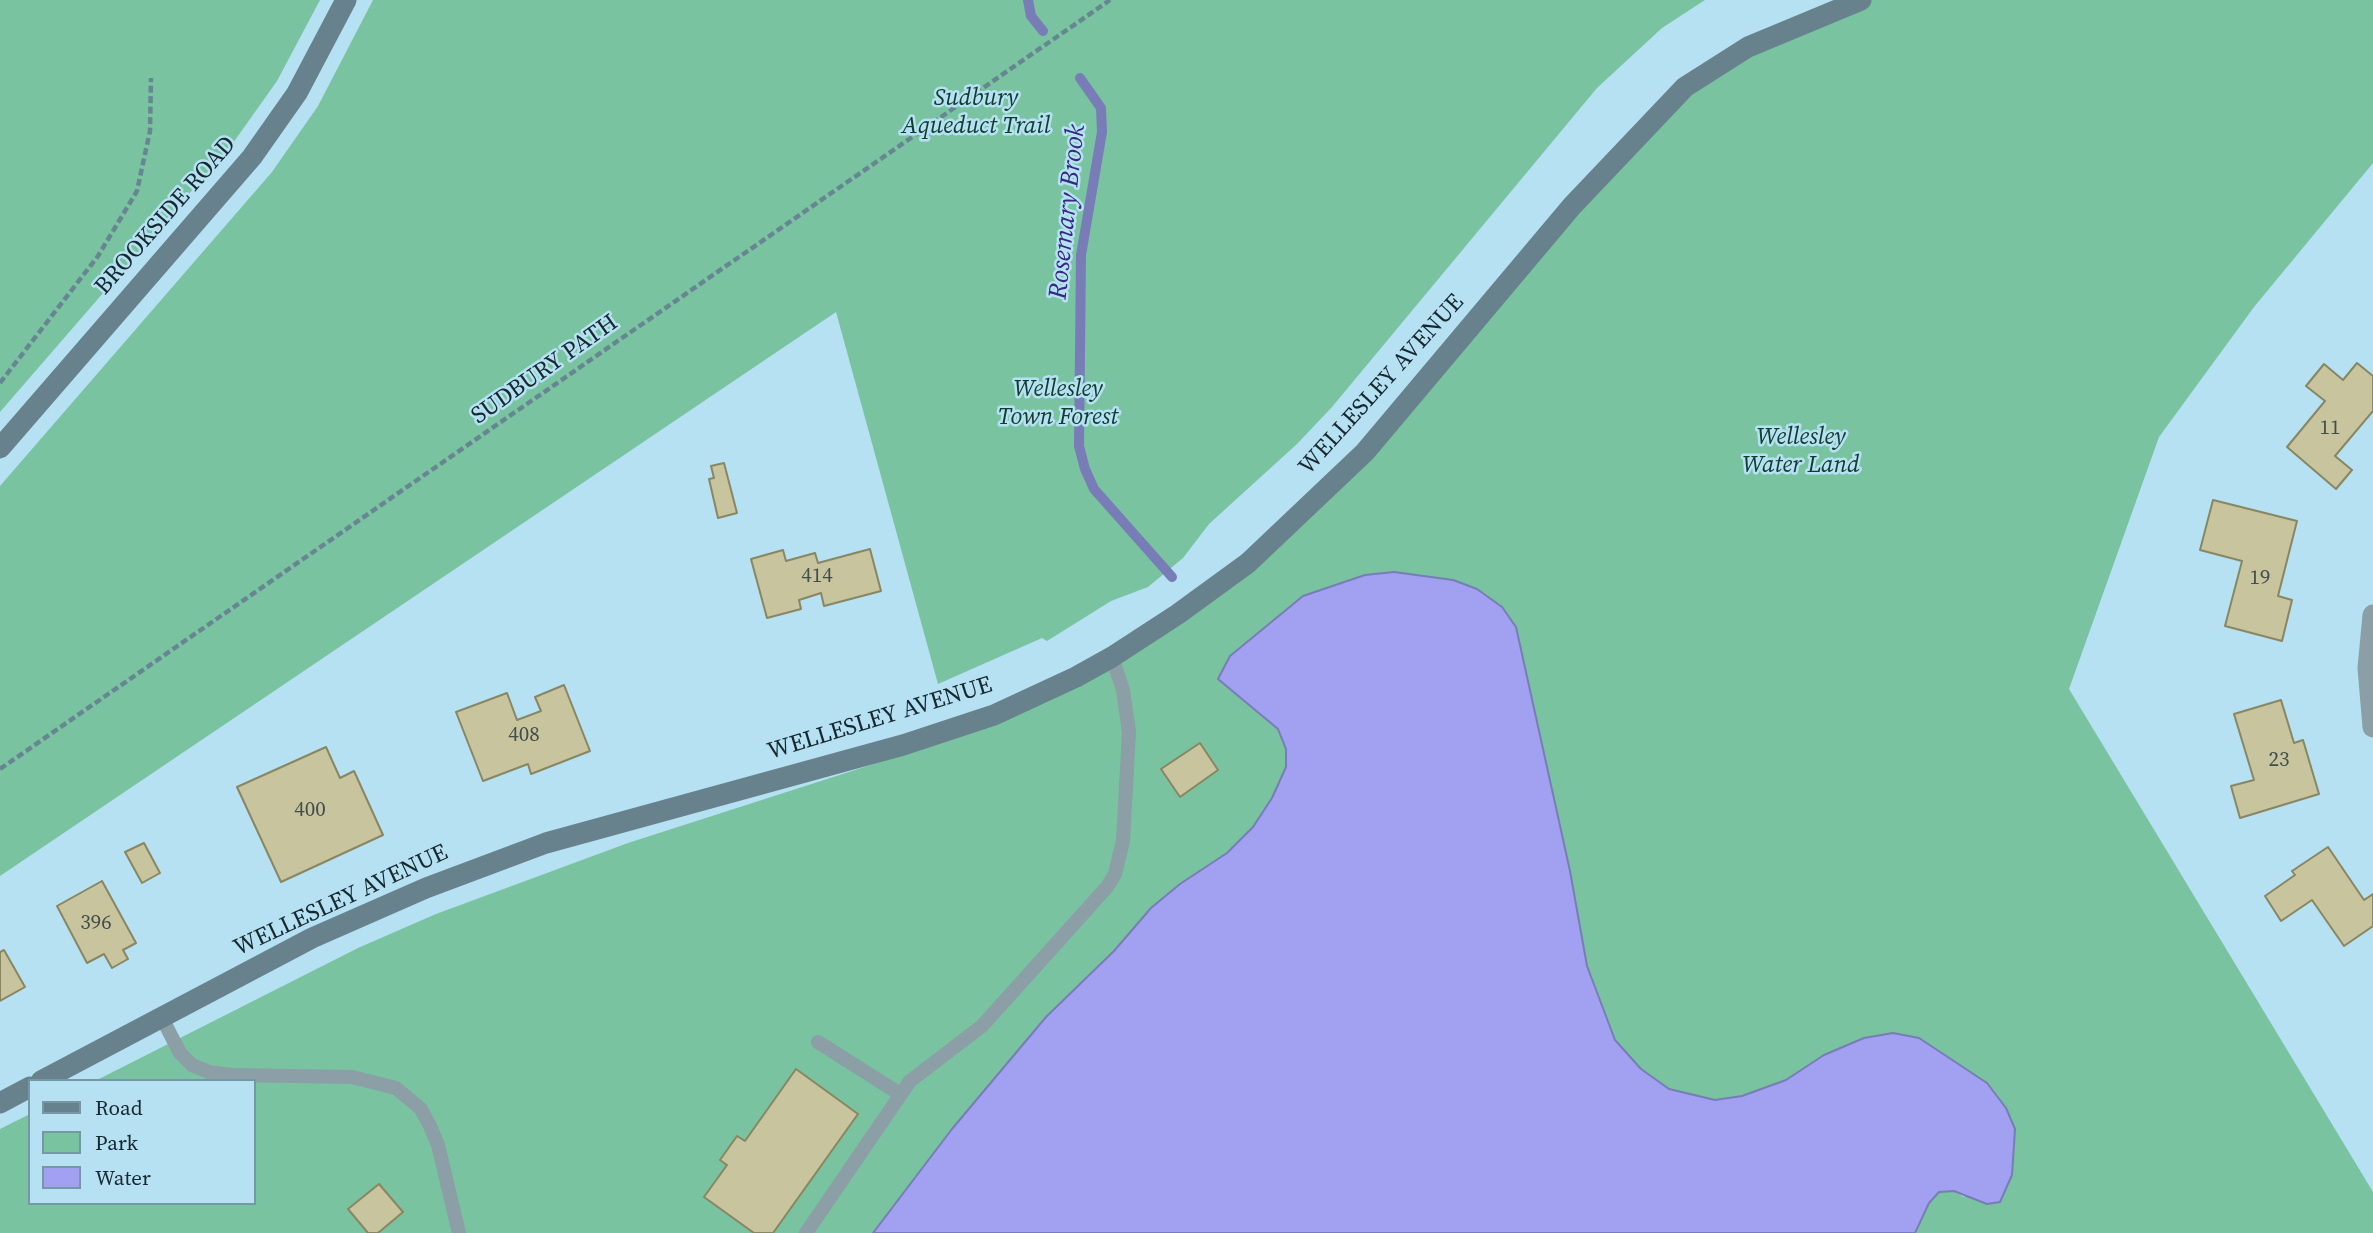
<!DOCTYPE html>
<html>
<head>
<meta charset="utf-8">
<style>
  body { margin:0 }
  #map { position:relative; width:2373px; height:1233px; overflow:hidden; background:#b5e1f3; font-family:"Source Serif 4",serif }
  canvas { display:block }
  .legend { position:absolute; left:28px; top:1079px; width:228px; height:126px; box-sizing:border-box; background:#b5e1f3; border:2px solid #7697a5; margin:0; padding:9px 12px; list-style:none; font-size:21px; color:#17282f }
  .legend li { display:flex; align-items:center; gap:14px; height:35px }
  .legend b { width:35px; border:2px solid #7697a5 }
</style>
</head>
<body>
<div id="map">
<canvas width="2373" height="1233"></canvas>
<ul class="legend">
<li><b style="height:9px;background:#67828c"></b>Road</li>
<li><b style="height:19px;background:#79c3a1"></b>Park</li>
<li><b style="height:19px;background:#a2a1f1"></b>Water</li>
</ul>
</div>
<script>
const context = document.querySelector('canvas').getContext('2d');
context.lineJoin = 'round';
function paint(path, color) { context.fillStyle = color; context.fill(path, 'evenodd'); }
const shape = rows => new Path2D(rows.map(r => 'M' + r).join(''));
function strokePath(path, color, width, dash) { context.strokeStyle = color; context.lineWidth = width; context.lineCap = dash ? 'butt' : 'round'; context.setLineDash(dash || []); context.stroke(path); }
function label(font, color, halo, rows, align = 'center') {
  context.font = font + ' "Source Serif 4",serif'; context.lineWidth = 5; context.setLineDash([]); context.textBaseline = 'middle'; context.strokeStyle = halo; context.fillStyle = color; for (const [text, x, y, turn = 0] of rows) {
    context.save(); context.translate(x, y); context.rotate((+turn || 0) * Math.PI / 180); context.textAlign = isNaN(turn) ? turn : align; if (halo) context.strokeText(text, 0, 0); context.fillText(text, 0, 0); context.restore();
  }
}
paint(shape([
  [0,0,320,0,277,81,233,143,0,412],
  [373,0,1705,0,1662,28,1597,88,1332,407,1297,444,1209,524,1183,558,1148,587,1111,601,1047,641,1042,638,938,684,836,312,0,876,0,486,272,172,318,106],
  [1849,0,2373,0,2373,163,2254,307,2159,437,2069,689,2373,1192,2373,1233,1915,1233,1929,1203,1939,1192,1954,1191,1964,1197,2014,1148,2015,1129,1987,1083,1919,1038,1893,1033,1824,1055,1786,1080,1742,1096,1715,1100,1669,1089,1641,1069,1615,1040,1599,1004,1587,966,1570,870,1547,770,1477,589,1453,580,1394,572,1365,575,1303,596,1246,642,1260,712,1278,729,1286,749,1286,767,1272,798,1253,827,1227,853,1180,884,1151,908,1114,951,1046,1017,952,1129,873,1233,0,1233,0,1129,30,1114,30,1203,254,1203,254,1081,95,1081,358,948,436,914,628,843,967,734,1267,550,1659,108]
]), '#79c3a1');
const water = shape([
  [1394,572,1453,580,1477,589,1502,607,1516,627,1570,871,1587,966,1615,1040,1641,1069,1669,1089,1715,1100,1742,1096,1786,1080,1824,1055,1864,1038,1893,1033,1919,1038,1987,1083,2006,1108,2015,1129,2012,1175,2000,1202,1987,1204,1954,1191,1939,1192,1929,1203,1915,1233,873,1233,952,1129,1046,1017,1114,951,1151,908,1180,884,1227,853,1253,827,1272,798,1286,767,1286,749,1278,729,1218,679,1230,656,1303,596,1365,575,1394,572]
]);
paint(water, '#a2a1f1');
strokePath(water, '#787db7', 2);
strokePath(shape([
  [1028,0,1031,16,1043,31],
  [1080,78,1101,108,1102,132,1081,255,1079,446,1085,469,1094,489,1172,577]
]), '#787db7', 10);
const building = shape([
  [2357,363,2373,376,2373,411,2335,456,2352,470,2336,489,2287,447,2325,401,2306,386,2324,364,2343,380,2357,363],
  [724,463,737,513,718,518,709,479,714,478,711,466,724,463],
  [2213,500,2297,521,2278,596,2292,600,2282,641,2225,626,2242,561,2200,550,2213,500],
  [870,549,881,591,824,606,821,593,799,600,801,609,767,618,751,559,783,550,786,561,815,553,818,563,870,549],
  [564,685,590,751,531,774,528,764,483,781,456,712,507,693,517,720,541,711,535,697,564,685],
  [2281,700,2294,743,2303,740,2319,794,2240,818,2231,786,2254,780,2234,714,2281,700],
  [1200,743,1218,770,1180,797,1161,769,1200,743],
  [326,747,340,778,354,771,383,835,281,882,237,787,326,747],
  [144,843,160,873,142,883,125,852,144,843],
  [2328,847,2364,900,2373,894,2373,926,2344,946,2312,900,2281,921,2265,896,2295,875,2292,871,2328,847],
  [102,881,136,943,123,950,128,959,112,968,104,954,87,963,57,906,102,881],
  [4,950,25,987,0,1001,0,952,4,950],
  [796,1069,858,1114,773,1233,754,1233,704,1197,727,1165,720,1160,737,1136,745,1141,796,1069],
  [379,1184,403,1212,378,1233,368,1233,348,1209,379,1184]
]);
paint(building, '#c7c49e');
strokePath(building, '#898662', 2);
strokePath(shape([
  [0,383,98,256,137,191,150,131,151,78],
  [0,769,1110,0]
]), '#678692', 4.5, [7, 3.5]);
strokePath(shape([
  [161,1016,180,1053,192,1065,209,1072,231,1075,352,1077,396,1088,421,1109,430,1126,438,1145,459,1233],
  [818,1042,900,1094],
  [806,1233,910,1081,982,1026,1107,887,1115,874,1123,841,1129,732,1123,690,1112,657]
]), '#8c9ea6', 14);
strokePath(shape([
  [2373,615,2368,668,2373,727]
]), '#8c9ea6', 21);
strokePath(shape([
  [0,448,252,157,297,93,346,0],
  [41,1081,312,938,426,888,546,843,903,745,994,715,1076,677,1112,657,1178,614,1248,563,1365,452,1572,206,1685,87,1748,47,1861,0],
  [0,1103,30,1087]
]), '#67828c', 21);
label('21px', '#434f4b', null, [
  ["11",2330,429],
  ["414",817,577],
  ["19",2260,579],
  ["408",524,736],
  ["23",2279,761],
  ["400",310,811],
  ["396",96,924]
]);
label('italic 24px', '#103d2c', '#b5e1f3', [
  ["Sudbury",976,99],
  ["Aqueduct Trail",976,127],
  ["Wellesley",1058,390],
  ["Town Forest",1058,418],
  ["Wellesley",1801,438],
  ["Water Land",1801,466]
]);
label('24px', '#17282f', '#b5e1f3', [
  ["BROOKSIDE ROAD",166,216,-49],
  ["SUDBURY PATH",545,370,-35],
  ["WELLESLEY AVENUE",1382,385,-48],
  ["WELLESLEY AVENUE",880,719,-17],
  ["WELLESLEY AVENUE",341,901,-25]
]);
label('italic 26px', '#372882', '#b5e1f3', [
  ["Rosemary Brook",1068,212,-84]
]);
</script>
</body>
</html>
